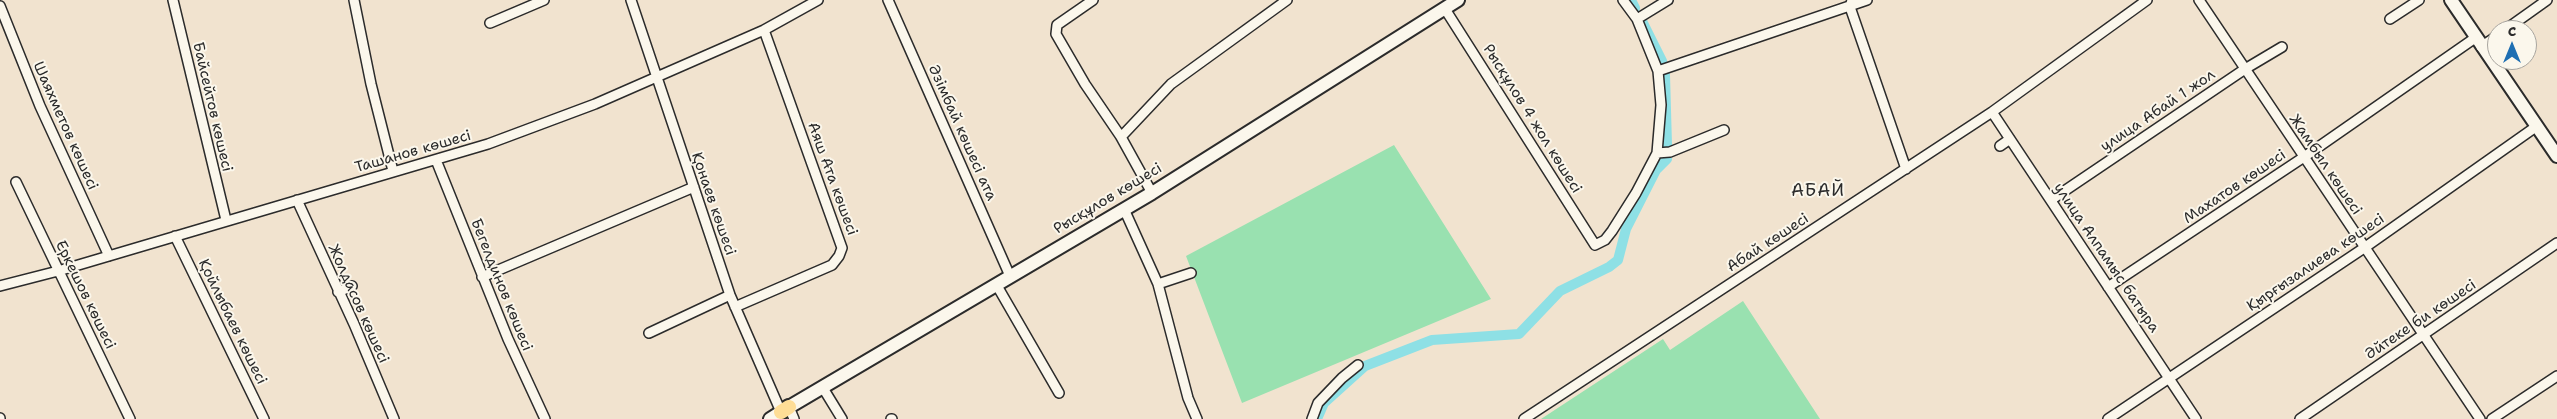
<!DOCTYPE html>
<html>
<head>
<meta charset="utf-8">
<style>
  body { margin:0 }
  #map { position:relative; width:2557px; height:419px; overflow:hidden; background:#f1e3cf; font-family:"Shantell Sans",sans-serif }
  canvas { display:block }
  .north { position:absolute; left:2487px; top:20px; width:50px; height:50px; box-sizing:border-box; background:#fbf7ec; border:1px solid #a8a59f; border-radius:50%; rotate:0deg; font-size:14px; font-weight:700; line-height:20px; text-align:center; color:#2b2b2b }
  .north::after { content:''; display:block; margin:auto; width:18px; height:22px; background:#1f6fb2; clip-path:polygon(50% 0,100% 100%,50% 72%,0 100%) }
</style>
</head>
<body>
<div id="map">
<canvas width="2557" height="419"></canvas>
<div class="north">С</div>
</div>
<script>
const context = document.querySelector('canvas').getContext('2d');
context.lineJoin = 'round';
function paint(path, color) { context.fillStyle = color; context.fill(path, 'evenodd'); }
const shape = rows => new Path2D(rows.map(r => 'M' + r).join(''));
function strokePath(path, color, width, dash) { context.strokeStyle = color; context.lineWidth = width; context.lineCap = dash ? 'butt' : 'round'; context.setLineDash(dash || []); context.stroke(path); }
function label(font, color, halo, rows, align = 'center') {
  context.font = font + ' "Shantell Sans",sans-serif'; context.lineWidth = 4; context.setLineDash([]); context.textBaseline = 'middle'; context.strokeStyle = halo; context.fillStyle = color; for (const [text, x, y, turn = 0] of rows) {
    context.save(); context.translate(x, y); context.rotate((+turn || 0) * Math.PI / 180); context.textAlign = isNaN(turn) ? turn : align; if (halo) context.strokeText(text, 0, 0); context.fillText(text, 0, 0); context.restore();
  }
}
paint(shape([
  [1394,145,1491,299,1242,403,1186,256],
  [1743,301,1820,419,1541,419,1663,339,1670,350]
]), '#99e1b0');
strokePath(shape([
  [1631,0,1635,8],
  [1642,21,1662,61],
  [1665,75,1667,145],
  [1317,419,1324,403,1365,366,1432,340,1519,334,1560,291,1609,267,1618,260,1626,229,1656,170,1667,159]
]), '#8ee0e5', 10);
const street = shape([
  [173,0,226,220],
  [354,0,371,84,393,171],
  [631,0,730,295,781,412],
  [888,0,1010,276],
  [1093,0,1057,25,1056,34,1085,84,1121,137,1152,193],
  [1852,0,1850,7,1906,169],
  [2199,0,2480,419],
  [0,6,40,106,109,256],
  [1445,9,1595,245,1605,240,1612,231,1636,193,1657,153,1661,105,1658,71,1637,19,1623,0],
  [1637,19,1668,0],
  [2390,19,2419,0],
  [490,23,544,0],
  [2505,30,2547,0],
  [2481,47,2497,36],
  [1658,71,1867,0],
  [1992,112,2196,419],
  [1121,137,1171,84,1287,0],
  [2000,146,2010,139],
  [1657,153,1670,152,1724,130],
  [436,160,508,339,545,419],
  [16,182,130,419],
  [297,200,354,324,394,419],
  [2051,200,2245,69,2282,47],
  [1124,209,1158,284,1188,398,1197,419],
  [175,236,264,419],
  [482,277,694,187],
  [996,284,1059,393],
  [1158,284,1191,273],
  [0,286,58,271,488,144,595,104,764,30,818,0],
  [2108,287,2304,157,2475,38],
  [338,292,352,286],
  [735,307,832,265,839,256,842,248,764,30],
  [649,333,730,295],
  [823,388,842,419],
  [789,407,794,419],
  [0,418,0,419],
  [891,419,892,419],
  [1312,419,1318,403,1342,378,1358,365],
  [1524,419,1992,112,2147,0],
  [2108,419,2364,248,2537,126],
  [2300,419,2557,243],
  [2492,419,2557,376]
]);
const secondary = shape([
  [2451,0,2557,156],
  [789,407,1152,193,1458,0],
  [770,419,781,412]
]);
const primary = shape([
  [781,412,789,407]
]);
strokePath(street, '#2b2b2b', 12);
strokePath(secondary, '#2b2b2b', 16);
strokePath(primary, '#2b2b2b', 18);
strokePath(street, '#fbf7ec', 9);
strokePath(secondary, '#fbf7ec', 12);
strokePath(primary, '#fedd96', 14);
label('15px', '#2b2b2b', '#fbf7ec', [
  ["Байсейтов көшесі",212,107,77],
  ["улица Абай 1 жол",2158,111,-34],
  ["Рысқұлов 4 жол көшесі",1532,119,58],
  ["Шаяхметов көшесі",65,126,66],
  ["Әзімбай көшесі ата",962,133,66],
  ["Ташанов көшесі",413,152,-16],
  ["Жамбыл көшесі",2325,165,56],
  ["Аяш Ата көшесі",832,179,70],
  ["Махатов көшесі",2235,187,-34],
  ["Рысқұлов көшесі",1108,199,-31],
  ["Қонаев көшесі",713,204,71],
  ["Абай көшесі",1768,243,-33],
  ["улица Алпамыс батыра",2106,258,56],
  ["Қырғызалиева көшесі",2316,263,-34],
  ["Бегелдинов көшесі",501,285,68],
  ["Еркешов көшесі",85,295,64],
  ["Жолдасов көшесі",358,304,66],
  ["Әйтеке би көшесі",2421,320,-34],
  ["Қойлыбаев көшесі",232,322,64]
]);
context.letterSpacing = '1px';
label('18px', '#2b2b2b', '#fbf7ec', [
  ["АБАЙ",1818,191]
]);
context.letterSpacing = '0px';
</script>
</body>
</html>
